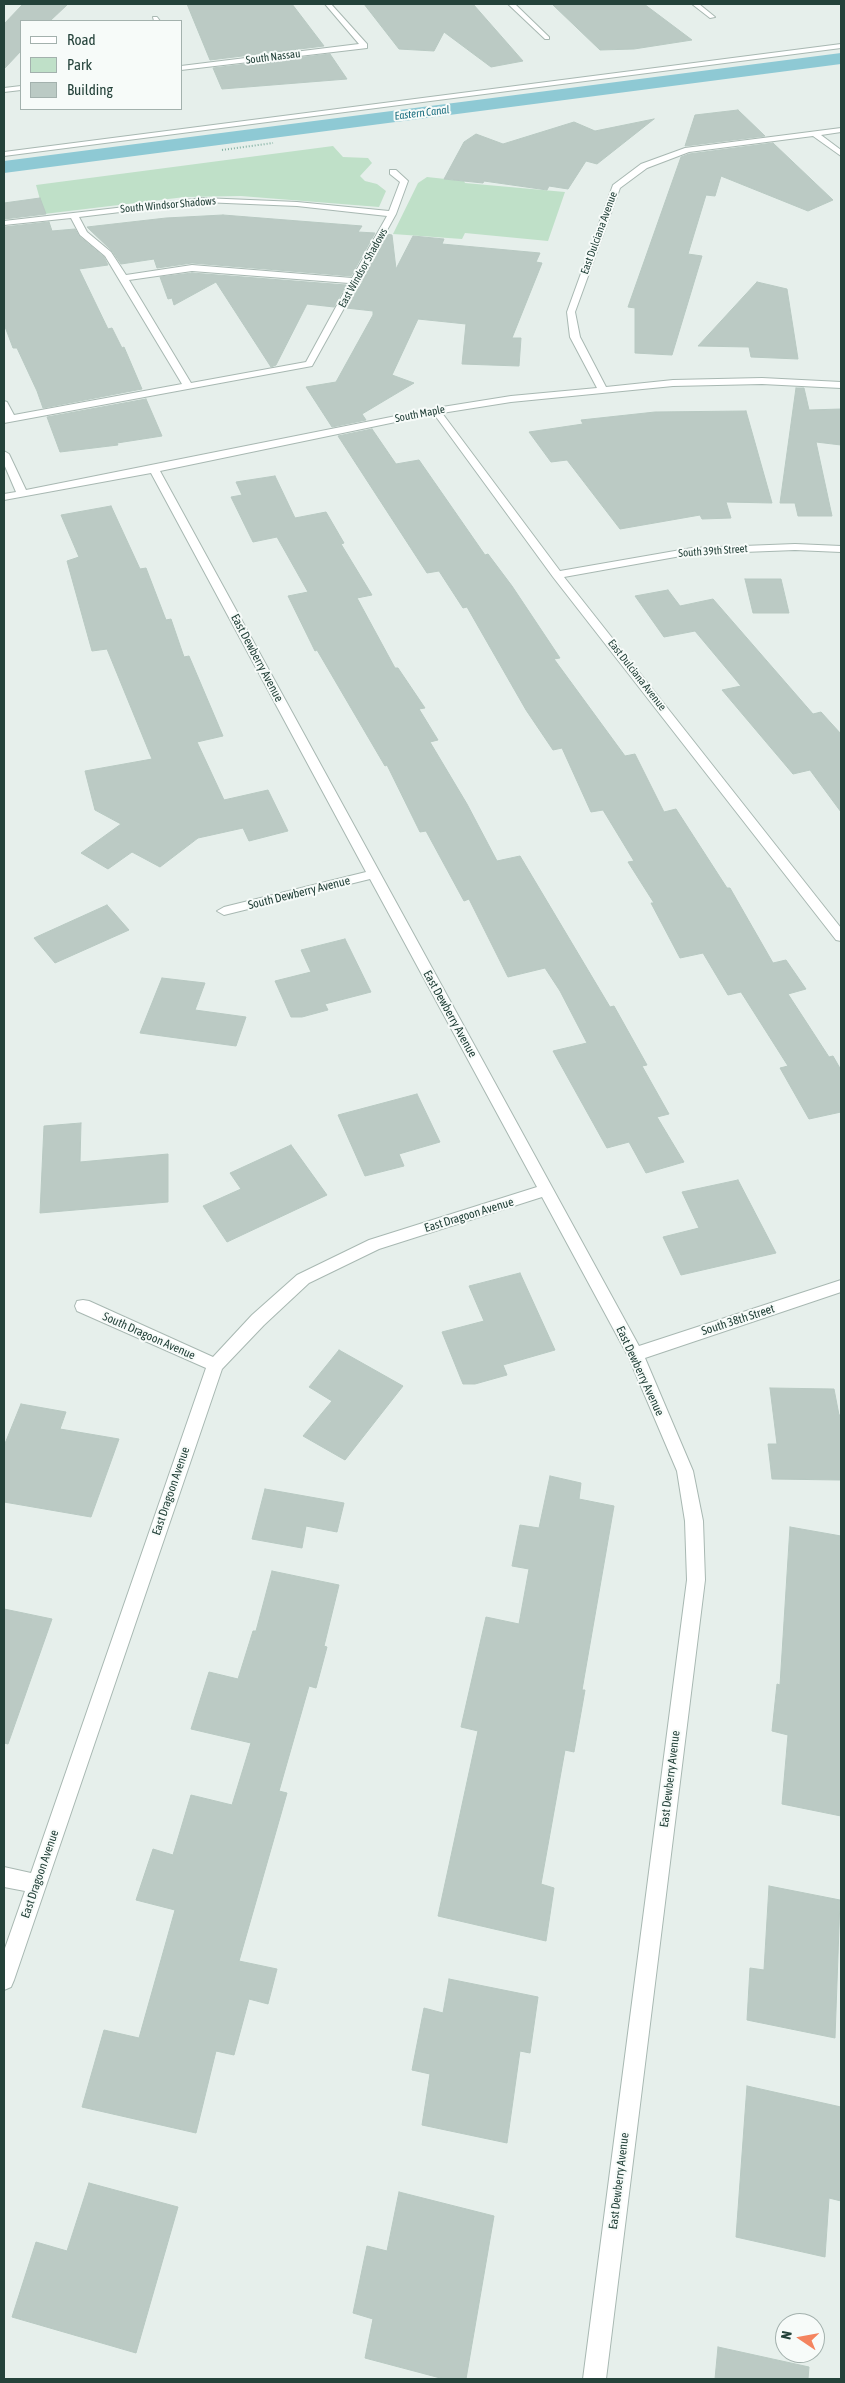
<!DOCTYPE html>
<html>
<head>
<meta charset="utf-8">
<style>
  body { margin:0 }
  #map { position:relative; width:845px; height:2383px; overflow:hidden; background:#e6efeb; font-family:"Asap Condensed",sans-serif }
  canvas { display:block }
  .frame { position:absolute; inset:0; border:5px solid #24423a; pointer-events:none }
  .legend { position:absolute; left:20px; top:20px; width:162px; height:90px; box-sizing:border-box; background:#f7fbf9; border:1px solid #a3b1ad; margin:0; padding:6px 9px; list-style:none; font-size:15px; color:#24423a }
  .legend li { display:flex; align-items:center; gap:10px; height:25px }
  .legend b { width:25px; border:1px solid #a3b1ad }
  .north { position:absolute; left:775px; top:2313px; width:50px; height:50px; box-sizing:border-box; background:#f7fbf9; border:1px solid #a3b1ad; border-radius:50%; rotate:282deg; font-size:14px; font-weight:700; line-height:20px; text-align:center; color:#24423a }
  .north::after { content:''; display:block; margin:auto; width:18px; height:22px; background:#f4845f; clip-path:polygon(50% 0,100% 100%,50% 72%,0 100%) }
</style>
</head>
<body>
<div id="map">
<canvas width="845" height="2383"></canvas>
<div class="frame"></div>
<ul class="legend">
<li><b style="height:6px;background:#fff"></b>Road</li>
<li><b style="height:14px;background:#bfe0c8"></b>Park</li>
<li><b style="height:14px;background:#bbcac4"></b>Building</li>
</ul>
<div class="north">N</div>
</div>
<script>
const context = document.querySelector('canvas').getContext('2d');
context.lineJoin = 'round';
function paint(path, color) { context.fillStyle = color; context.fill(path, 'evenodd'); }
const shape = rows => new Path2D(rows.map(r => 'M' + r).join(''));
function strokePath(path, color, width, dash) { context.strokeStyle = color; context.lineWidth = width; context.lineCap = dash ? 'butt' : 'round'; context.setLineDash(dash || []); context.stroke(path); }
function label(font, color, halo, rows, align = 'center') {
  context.font = font + ' "Asap Condensed",sans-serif'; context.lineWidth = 4; context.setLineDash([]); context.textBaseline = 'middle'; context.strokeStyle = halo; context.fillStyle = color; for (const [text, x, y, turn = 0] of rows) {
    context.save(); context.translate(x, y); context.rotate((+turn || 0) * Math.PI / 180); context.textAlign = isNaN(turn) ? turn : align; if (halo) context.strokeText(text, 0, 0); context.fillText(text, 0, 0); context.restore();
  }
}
paint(shape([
  [333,146,343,157,368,158,372,163,360,176,365,181,377,184,386,191,379,207,241,196,185,197,44,214,36,185],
  [427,177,464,181,465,183,565,192,548,241,465,233,462,239,393,234,418,183]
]), '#bfe0c8');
paint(shape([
  [841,53,841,64,4,173,4,161,841,53]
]), '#8ec9d4');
const building = shape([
  [23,4,68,4,50,21,21,21,21,51,4,69,4,24,23,4],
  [187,4,292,4,324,46,210,60,187,4],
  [364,4,473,4,523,61,491,67,444,32,434,51,399,49,364,4],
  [552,4,644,4,692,40,634,49,600,50,552,4],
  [330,54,347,79,222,89,213,68,330,54],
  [738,110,765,136,685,146,695,115,738,110],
  [654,119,597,164,586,161,568,189,549,186,547,190,484,181,483,183,444,179,464,142,476,134,503,144,574,122,595,131,654,119],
  [773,143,833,200,808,211,721,176,715,196,706,195,688,254,702,256,672,355,635,353,635,308,628,307,681,157,689,154,773,143],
  [40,198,46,214,4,219,4,203,40,198],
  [223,215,362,226,358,232,375,233,351,276,192,263,157,268,154,259,121,264,112,251,87,227,166,218,223,215],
  [49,222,52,231,75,229,79,236,104,257,108,265,79,269,108,329,112,328,122,348,124,347,142,389,43,408,37,391,17,348,13,348,4,324,4,227,49,222],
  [387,234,392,235,396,269,413,236,444,239,442,244,540,253,536,262,542,263,512,338,521,338,519,366,462,364,466,324,418,319,392,375,414,383,362,414,366,420,332,427,306,387,336,382,373,315,373,311,346,308,363,281,362,279,387,234],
  [192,273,346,285,334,307,307,304,276,365,271,367,216,282,174,305,172,298,168,299,160,277,192,273],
  [757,282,787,289,798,359,751,357,749,347,698,346,757,282],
  [796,388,804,388,809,410,841,409,841,445,816,442,832,516,798,516,795,503,780,503,796,388],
  [146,399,162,436,117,443,118,445,60,452,47,417,146,399],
  [746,411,772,503,726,502,731,518,702,519,700,515,620,529,567,460,551,462,529,432,583,424,581,420,655,412,746,411],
  [372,429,396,464,419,460,485,555,488,554,512,586,560,658,554,659,625,756,635,754,664,812,676,809,727,888,730,888,773,963,786,960,806,989,788,994,829,1057,833,1056,841,1070,841,1112,809,1119,780,1068,788,1066,741,992,728,995,703,953,680,958,651,903,654,903,628,862,634,861,603,810,591,812,562,748,553,750,526,710,467,607,463,608,439,571,427,573,338,436,372,429],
  [275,476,295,518,326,512,344,543,341,544,372,595,357,598,395,668,398,668,425,708,419,709,438,740,430,742,467,804,497,861,520,856,610,1007,614,1006,647,1065,642,1066,669,1114,657,1117,684,1162,646,1173,629,1142,607,1148,553,1051,587,1043,560,991,545,968,508,977,469,899,464,901,426,831,420,832,387,765,385,766,317,650,315,651,288,596,308,592,277,537,253,542,231,497,242,495,236,482,275,476],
  [111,506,140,569,146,568,166,620,171,619,184,657,189,656,223,736,197,742,224,800,268,790,288,831,249,841,243,828,198,838,160,867,132,852,108,869,81,853,121,824,95,810,85,771,152,759,107,649,92,651,67,561,79,557,61,515,111,506],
  [745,579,781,579,789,613,753,613,745,579],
  [668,590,680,606,713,599,813,714,821,712,841,734,841,812,810,770,793,774,722,690,741,686,695,631,664,637,635,596,668,590],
  [107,905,129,930,55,963,34,938,107,905],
  [345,939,371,992,325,1004,328,1010,302,1017,291,1017,275,981,311,972,301,950,345,939],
  [162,978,205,983,195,1010,246,1017,236,1046,140,1033,162,978],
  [417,1094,440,1142,399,1154,404,1166,365,1176,338,1115,417,1094],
  [81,1123,80,1162,168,1154,168,1202,40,1213,44,1126,81,1123],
  [291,1145,327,1195,227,1242,203,1206,241,1189,230,1173,291,1145],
  [738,1180,776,1253,681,1275,663,1237,699,1228,682,1192,738,1180],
  [520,1273,555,1350,503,1365,507,1375,475,1384,463,1384,442,1332,484,1321,469,1286,520,1273],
  [339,1350,403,1386,345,1460,303,1436,332,1401,309,1387,339,1350],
  [770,1388,834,1389,839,1415,841,1415,841,1480,772,1479,768,1444,777,1444,770,1388],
  [21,1404,66,1412,60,1429,119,1439,91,1517,4,1502,4,1446,21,1404],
  [550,1476,581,1483,579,1499,614,1506,582,1690,585,1690,574,1752,565,1750,541,1884,554,1888,546,1941,438,1916,478,1731,461,1727,486,1617,519,1624,529,1569,512,1566,520,1525,539,1528,550,1476],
  [265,1489,344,1503,337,1532,306,1526,302,1548,252,1539,265,1489],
  [790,1527,841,1536,841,1816,782,1804,788,1735,772,1731,777,1684,780,1685,790,1527],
  [272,1571,339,1585,324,1646,327,1647,316,1688,309,1686,279,1791,287,1793,239,1961,277,1969,268,2004,249,1999,234,2055,216,2051,196,2133,82,2107,104,2030,139,2038,175,1910,136,1900,153,1849,173,1855,191,1795,232,1805,251,1743,191,1729,209,1672,238,1679,253,1631,256,1631,272,1571],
  [4,1609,52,1619,8,1744,4,1743,4,1609],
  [769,1886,840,1900,835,2038,747,2020,750,1968,764,1970,769,1886],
  [449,1979,538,1997,530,2053,520,2051,507,2143,422,2125,430,2074,412,2070,424,2008,443,2013,449,1979],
  [747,2086,841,2107,841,2201,829,2198,825,2257,736,2237,747,2086],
  [89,2183,178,2207,136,2353,12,2317,36,2242,67,2251,89,2183],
  [399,2192,494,2216,466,2379,444,2379,365,2358,373,2319,353,2313,367,2246,387,2251,399,2192],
  [718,2347,809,2367,808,2379,715,2379,718,2347]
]);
paint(building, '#bbcac4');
strokePath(building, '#b8c9c2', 1);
const service = shape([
  [841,44,841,48,4,156,4,152,841,44]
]);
const minor = shape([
  [325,4,331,4,367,44,367,48,181,70,181,66,359,44,325,4],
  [508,4,515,4,549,37,549,39,545,39,508,4],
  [692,4,699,4,715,17,710,18,692,4],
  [153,17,157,17,160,21,154,21,153,17],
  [21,86,21,90,4,92,4,88,21,86],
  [841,128,841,132,821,135,841,150,841,156,813,136,689,152,647,168,620,188,575,312,580,337,606,387,673,380,762,378,841,382,841,388,762,384,673,386,511,402,442,413,560,571,692,548,795,544,841,546,841,552,795,550,692,554,564,577,841,928,841,941,836,940,553,577,434,414,160,471,639,1346,841,1280,841,1292,645,1358,693,1471,703,1521,705,1580,606,2379,583,2379,687,1580,685,1521,677,1471,628,1356,542,1197,379,1249,309,1283,264,1325,222,1369,14,1980,11,1987,4,1990,4,1951,25,1891,4,1887,4,1867,31,1873,206,1368,77,1311,75,1306,77,1301,83,1300,89,1301,213,1357,252,1315,297,1275,369,1240,537,1187,370,879,224,915,217,911,224,907,366,872,151,473,4,500,4,494,16,492,4,464,4,451,9,454,26,490,436,408,511,396,597,388,570,337,567,312,613,185,641,164,685,148,841,128],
  [390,170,396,170,408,181,396,214,360,279,361,281,358,283,312,366,4,423,4,401,7,402,14,415,182,384,105,256,80,235,71,218,4,225,4,221,203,198,297,202,389,211,400,182,390,174,390,170],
  [203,202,297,206,387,216,352,278,192,265,126,275,111,252,87,232,79,217,203,202],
  [192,271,349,283,306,362,191,383,129,280,192,271]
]);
strokePath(service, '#a8b8b2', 2);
strokePath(minor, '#a8b8b2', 2);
strokePath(shape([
  [222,150,273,143]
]), '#86b3a5', 2, [1, 2]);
paint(service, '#fff');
paint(minor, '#fff');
label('11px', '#24423a', '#f7fbf9', [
  ["South Nassau",273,57,-7],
  ["South Windsor Shadows",168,205,-5],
  ["East Dulciana Avenue",599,233,-70],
  ["East Windsor Shadows",363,268,-61],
  ["South Maple",420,414,-11],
  ["South 39th Street",713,551,-4],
  ["East Dulciana Avenue",637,675,52]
]);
label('italic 11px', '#1c6f80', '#f7fbf9', [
  ["Eastern Canal",422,113,-7]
]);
label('12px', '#24423a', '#f7fbf9', [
  ["East Dewberry Avenue",257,658,62],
  ["South Dewberry Avenue",299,893,-14],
  ["East Dewberry Avenue",450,1014,61],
  ["East Dragoon Avenue",469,1215,-17],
  ["South 38th Street",738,1320,-18],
  ["South Dragoon Avenue",149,1336,24],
  ["East Dewberry Avenue",640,1371,65],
  ["East Dragoon Avenue",171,1491,-71],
  ["East Dewberry Avenue",670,1779,-83],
  ["East Dragoon Avenue",40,1874,-71],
  ["East Dewberry Avenue",619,2181,-83]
]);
</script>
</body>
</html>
